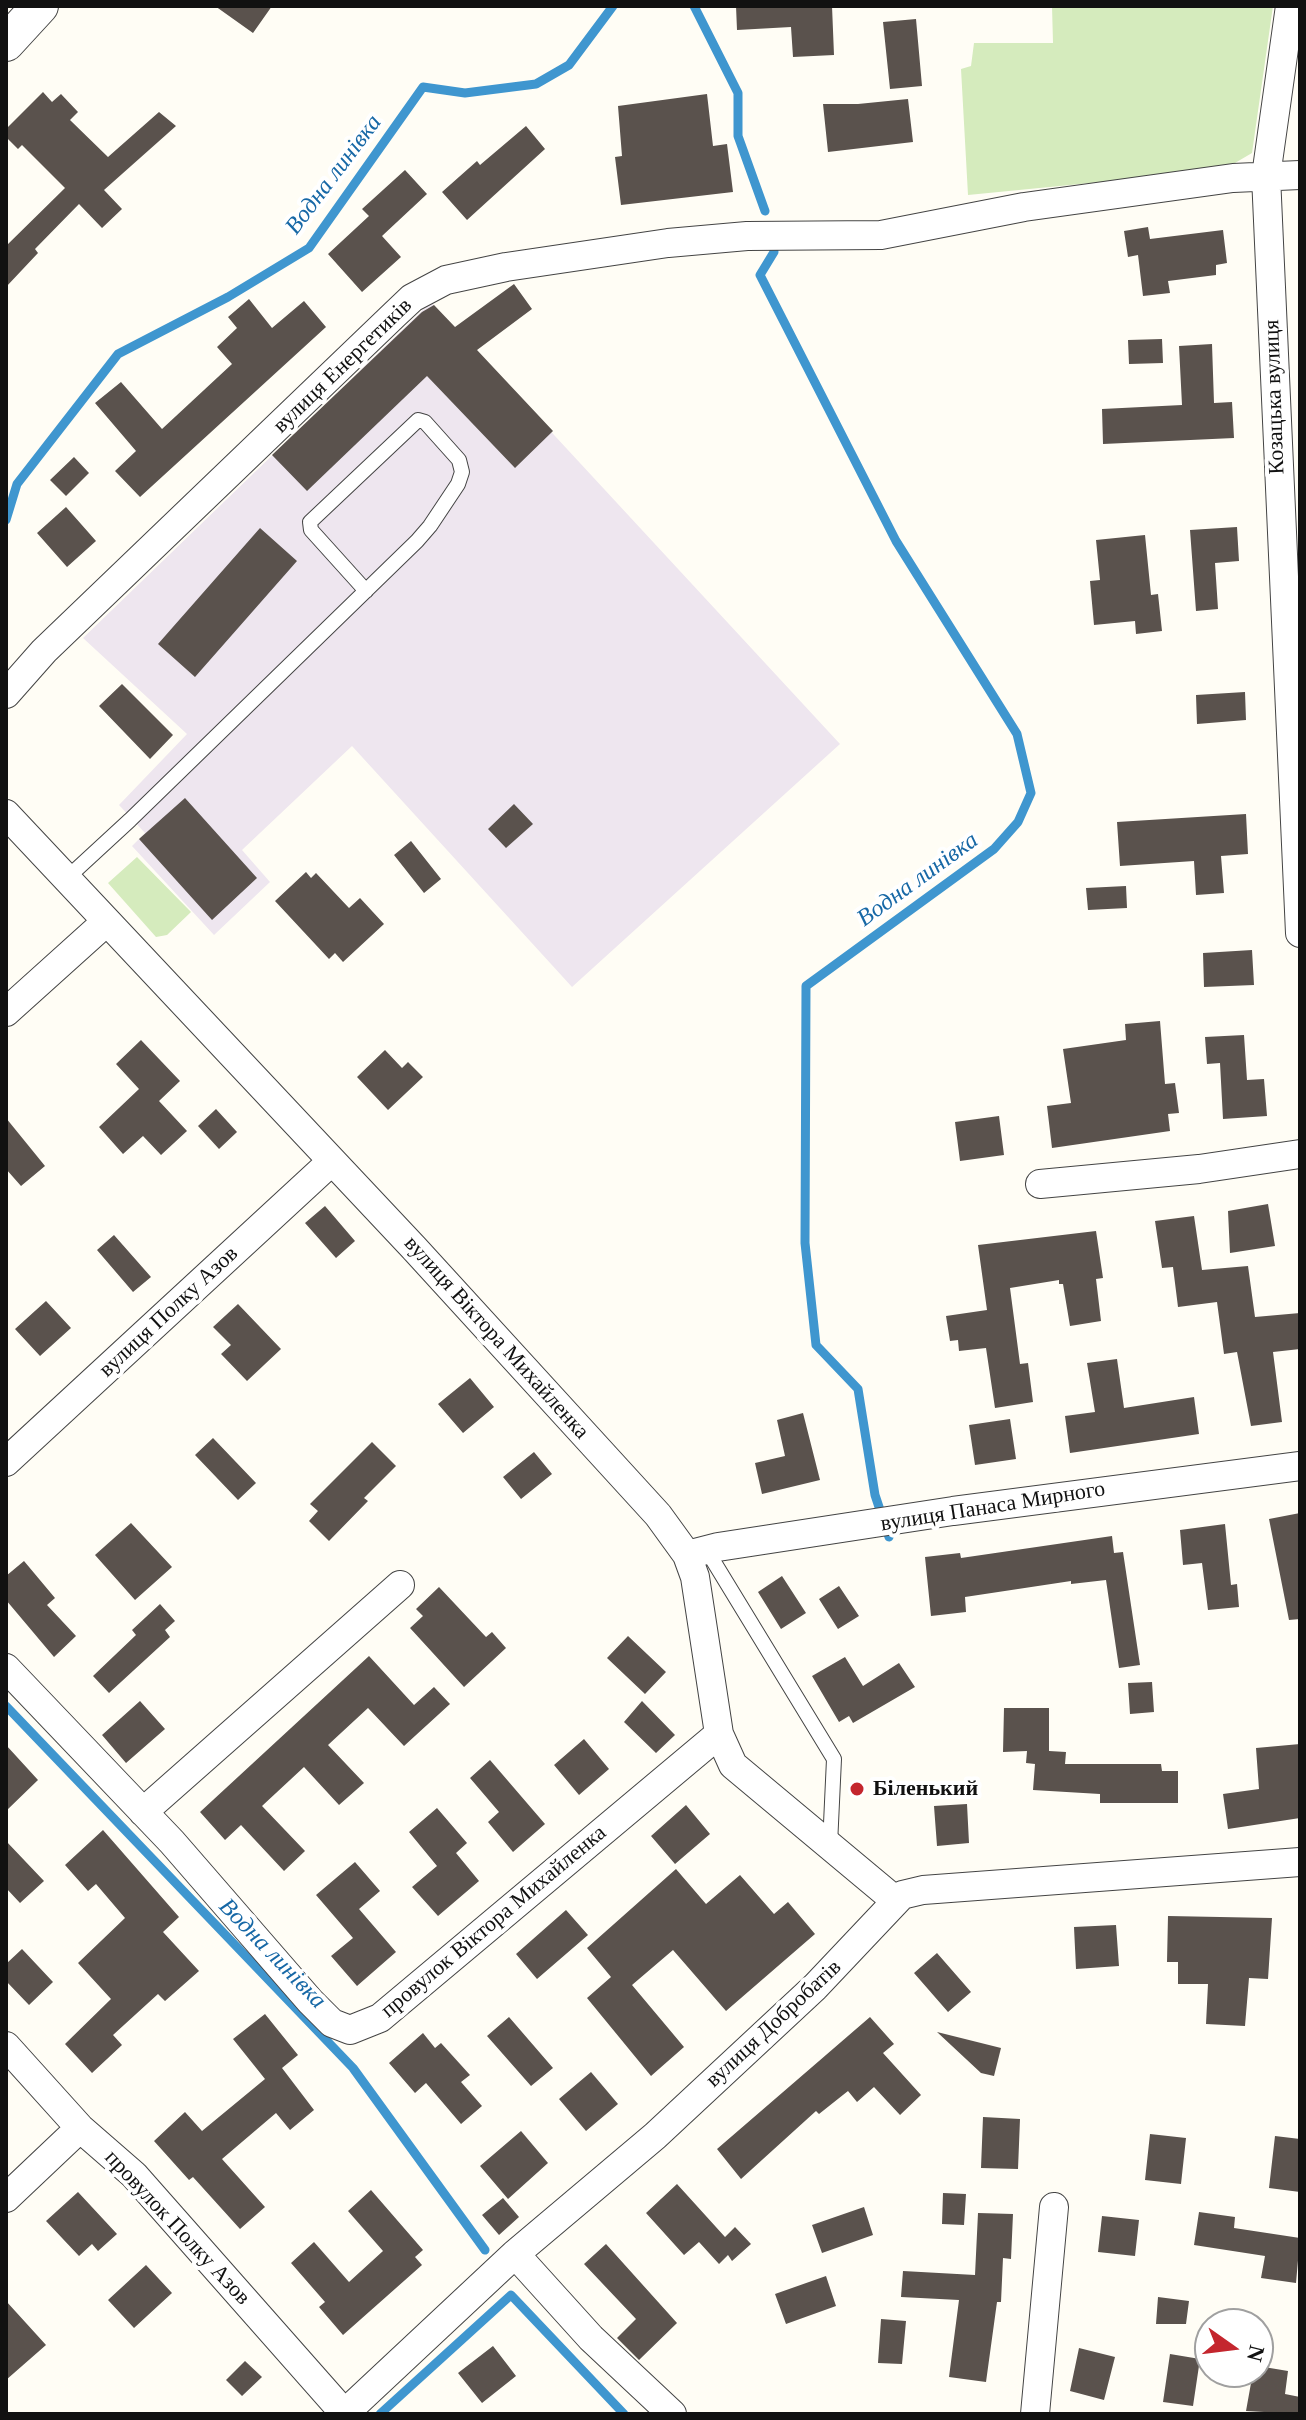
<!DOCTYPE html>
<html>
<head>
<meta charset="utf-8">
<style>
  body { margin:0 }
  #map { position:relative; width:1306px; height:2420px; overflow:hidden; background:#fffdf5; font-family:Georgia,serif }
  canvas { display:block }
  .frame { position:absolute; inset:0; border:8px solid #111; pointer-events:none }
  .north { position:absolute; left:1194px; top:2308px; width:80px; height:80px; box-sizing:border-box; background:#fff; border:2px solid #a0a0a0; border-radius:50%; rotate:104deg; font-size:22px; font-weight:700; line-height:32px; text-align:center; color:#111 }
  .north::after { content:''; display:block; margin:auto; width:28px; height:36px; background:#c4262e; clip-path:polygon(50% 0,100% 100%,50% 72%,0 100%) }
</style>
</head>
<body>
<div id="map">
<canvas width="1306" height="2420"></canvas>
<div class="frame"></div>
<div class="north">N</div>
</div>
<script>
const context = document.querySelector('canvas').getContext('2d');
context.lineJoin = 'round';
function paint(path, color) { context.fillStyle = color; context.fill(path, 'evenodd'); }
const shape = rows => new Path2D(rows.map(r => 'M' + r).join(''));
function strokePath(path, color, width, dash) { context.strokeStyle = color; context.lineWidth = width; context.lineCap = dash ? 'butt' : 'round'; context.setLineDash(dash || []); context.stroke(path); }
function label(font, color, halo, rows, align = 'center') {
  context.font = font + ' Georgia,serif'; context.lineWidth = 8; context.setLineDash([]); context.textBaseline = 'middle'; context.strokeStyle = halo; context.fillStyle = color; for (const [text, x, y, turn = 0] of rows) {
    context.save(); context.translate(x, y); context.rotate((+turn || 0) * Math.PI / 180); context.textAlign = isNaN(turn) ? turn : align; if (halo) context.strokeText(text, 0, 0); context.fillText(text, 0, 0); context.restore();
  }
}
paint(shape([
  [431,302,840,744,572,987,352,746,242,850,270,882,214,935,132,846,145,833,119,805,187,734,83,638]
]), '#eee6ef');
paint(shape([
  [1052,6,1273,6,1252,153,1223,170,968,195,961,69,971,66,974,43,1053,43],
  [137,857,191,912,167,935,156,937,108,883]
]), '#d5ebbd');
strokePath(shape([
  [694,6,738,93,738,136,765,211],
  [773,241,774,252,760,275,896,541,1017,734,1031,793,1018,822,994,849,806,986,805,1243,816,1345,858,1389,875,1495,889,1537],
  [6,520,17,484,118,354,228,297,309,248,423,87,465,93,536,84,569,65,613,6],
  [6,1706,353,2068,485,2250],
  [380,2414,511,2295,624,2414]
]), '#3f96cf', 9);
paint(shape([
  [215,6,272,6,253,33],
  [736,6,832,6,834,55,793,57,791,27,737,30],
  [916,19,922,86,890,89,883,22],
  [43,92,52,102,61,94,78,112,70,120,108,157,159,112,176,126,104,190,122,209,102,228,79,204,35,249,38,253,6,287,6,246,65,188,22,145,18,149,6,137,6,129],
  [707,94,713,146,727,144,733,192,621,205,615,157,622,156,618,106],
  [908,99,913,142,828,152,823,104,858,104],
  [526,126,545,149,467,220,442,192,477,161,480,165],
  [405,170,427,194,382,236,401,257,362,292,328,254,369,216,362,209],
  [1148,227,1150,239,1223,230,1227,263,1216,265,1216,275,1168,281,1170,293,1143,296,1138,255,1128,257,1124,231],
  [514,284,532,309,477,350,553,431,515,468,427,376,307,491,272,455,422,312,434,305,455,327],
  [249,299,272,328,304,301,326,327,140,497,115,471,136,451,95,403,121,382,162,429,232,364,217,347,237,328,228,317],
  [1162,339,1163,363,1129,364,1128,340],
  [1212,344,1214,403,1232,402,1234,438,1103,444,1102,409,1182,405,1179,346],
  [74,457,89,473,66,496,50,480],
  [66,507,96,541,67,567,37,533],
  [1237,527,1239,561,1215,563,1218,609,1196,611,1190,530],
  [260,528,297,561,195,677,158,644],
  [1145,535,1151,595,1158,594,1162,631,1136,634,1135,621,1094,625,1090,581,1100,580,1096,540],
  [122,684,173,735,150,759,99,706],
  [1245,692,1246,720,1197,724,1196,695],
  [185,798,257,878,212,920,139,839],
  [514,804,533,824,506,848,488,829],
  [1246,814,1248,854,1221,856,1224,893,1196,895,1194,861,1120,866,1117,822],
  [411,841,441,879,424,893,394,855],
  [306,872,311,878,316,873,349,908,360,898,384,924,343,962,335,953,329,959,275,901],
  [1126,886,1127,908,1088,910,1086,888],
  [1252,950,1254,985,1204,987,1203,953],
  [1160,1021,1165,1084,1175,1083,1179,1113,1168,1114,1170,1131,1052,1148,1047,1106,1071,1103,1063,1049,1126,1040,1125,1024],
  [1244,1035,1247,1080,1264,1079,1267,1116,1223,1119,1220,1063,1207,1064,1205,1037],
  [141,1040,180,1081,159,1101,187,1131,161,1155,143,1136,123,1154,99,1127,139,1089,116,1064],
  [385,1050,402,1068,408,1062,423,1077,388,1110,357,1077],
  [216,1109,237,1132,219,1149,198,1126],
  [999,1116,1004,1155,960,1161,955,1122],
  [6,1118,45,1166,21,1186,6,1169],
  [1268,1204,1275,1246,1230,1253,1228,1211],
  [325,1206,355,1241,336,1258,305,1223],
  [1194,1216,1202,1270,1248,1266,1255,1317,1300,1313,1300,1349,1273,1352,1282,1422,1251,1426,1237,1352,1224,1354,1217,1302,1178,1307,1173,1267,1162,1268,1155,1221],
  [1096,1231,1103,1278,1096,1279,1101,1321,1070,1326,1063,1284,1059,1284,1059,1280,1010,1288,1020,1364,1028,1363,1033,1402,995,1408,986,1348,959,1351,958,1340,950,1341,946,1316,987,1310,978,1245],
  [114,1235,151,1277,133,1292,97,1250],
  [46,1301,71,1328,40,1356,15,1329],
  [238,1304,281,1349,247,1381,221,1354,231,1345,213,1327],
  [1117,1359,1124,1408,1194,1397,1199,1434,1070,1453,1065,1416,1095,1412,1087,1363],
  [470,1378,494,1407,463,1433,438,1404],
  [803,1413,820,1480,762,1494,755,1463,785,1456,777,1420],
  [1010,1419,1016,1459,975,1465,969,1425],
  [213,1438,256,1483,238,1500,195,1455],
  [372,1442,396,1466,364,1498,368,1501,329,1541,309,1521,318,1511,310,1504],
  [534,1452,552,1474,521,1499,503,1477],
  [1300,1513,1300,1619,1289,1620,1269,1519],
  [131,1523,172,1567,135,1600,95,1555],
  [1225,1524,1231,1585,1237,1584,1239,1607,1208,1610,1202,1563,1183,1565,1180,1530],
  [1112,1536,1114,1553,1123,1552,1140,1665,1119,1668,1106,1580,1071,1584,1071,1581,965,1597,966,1612,931,1616,925,1557,960,1553,961,1558],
  [24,1561,55,1598,47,1605,76,1636,54,1657,6,1600,6,1576],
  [782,1576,806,1613,781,1629,758,1592],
  [839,1586,859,1616,838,1629,819,1599],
  [439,1587,486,1637,492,1632,506,1648,464,1687,410,1628,423,1616,416,1609],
  [160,1604,175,1621,165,1630,170,1637,109,1693,93,1676,136,1635,132,1630],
  [628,1636,666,1672,645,1694,607,1658],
  [369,1656,414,1705,434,1687,450,1704,404,1746,368,1708,328,1745,364,1783,339,1805,304,1767,262,1806,305,1851,284,1871,241,1825,225,1840,200,1812],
  [845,1657,863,1686,899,1663,915,1687,853,1723,849,1716,839,1722,812,1676],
  [1152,1682,1154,1712,1130,1714,1128,1683],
  [140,1701,165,1729,126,1763,102,1735],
  [642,1701,675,1735,656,1753,624,1722],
  [1004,1708,1049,1708,1049,1751,1066,1752,1065,1764,1161,1764,1162,1771,1178,1771,1178,1803,1100,1803,1100,1794,1033,1790,1035,1764,1026,1763,1027,1751,1003,1752],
  [584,1739,609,1769,579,1795,554,1765],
  [1300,1744,1300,1818,1228,1829,1223,1794,1259,1789,1256,1748],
  [6,1745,38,1780,6,1811],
  [490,1760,545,1824,513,1852,488,1822,499,1812,470,1778],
  [967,1804,969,1843,937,1846,934,1806],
  [686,1805,710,1834,675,1864,651,1836],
  [437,1808,467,1843,456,1853,479,1881,438,1916,412,1887,437,1866,409,1832],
  [103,1830,179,1917,163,1932,199,1971,165,2001,158,1994,113,2035,122,2045,92,2073,65,2044,111,1999,78,1963,125,1918,96,1884,88,1891,65,1865],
  [6,1841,44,1881,20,1903,6,1888],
  [355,1862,380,1891,359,1909,396,1952,357,1986,331,1956,353,1938,316,1895],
  [676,1869,706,1904,740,1875,774,1914,788,1902,815,1934,726,2011,673,1950,632,1985,684,2047,651,2076,587,1998,611,1977,587,1948],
  [566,1910,588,1935,537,1979,516,1954],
  [1168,1916,1272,1918,1268,1979,1249,1978,1245,2026,1206,2024,1208,1984,1178,1984,1178,1962,1167,1962],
  [1116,1925,1119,1966,1076,1969,1074,1927],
  [22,1949,53,1982,29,2005,6,1981,6,1964],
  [937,1953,971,1992,948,2012,914,1973],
  [265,2014,298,2055,282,2068,314,2110,290,2130,276,2113,222,2159,265,2207,240,2229,193,2177,189,2180,154,2141,185,2112,202,2131,265,2079,233,2039],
  [509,2017,553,2068,531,2086,487,2036],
  [870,2017,894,2044,883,2053,921,2095,900,2115,874,2087,857,2102,848,2091,819,2114,816,2111,741,2179,717,2149],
  [937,2032,1001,2048,994,2076,981,2073],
  [423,2033,435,2048,441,2043,470,2075,461,2082,482,2106,461,2124,426,2083,415,2093,389,2063],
  [591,2072,618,2104,586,2131,559,2099],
  [983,2117,1020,2119,1018,2169,981,2168],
  [521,2131,548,2163,508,2199,480,2166],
  [1150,2134,1186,2138,1181,2184,1145,2180],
  [1275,2136,1300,2139,1300,2192,1269,2188],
  [677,2184,725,2237,735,2227,751,2244,732,2261,728,2255,719,2264,699,2242,684,2255,646,2213],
  [371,2190,423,2250,415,2257,422,2265,343,2335,319,2307,325,2302,291,2263,314,2242,349,2282,383,2251,348,2211],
  [78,2192,117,2234,98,2251,92,2244,79,2256,46,2221],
  [943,2193,966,2194,964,2225,942,2224],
  [503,2198,519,2217,499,2235,482,2215],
  [864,2207,873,2235,822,2253,812,2225],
  [1199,2212,1235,2217,1234,2228,1300,2238,1296,2283,1261,2278,1265,2256,1194,2245],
  [978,2213,1013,2214,1011,2259,1003,2258,1001,2302,997,2302,986,2382,949,2377,959,2300,901,2297,903,2271,975,2275],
  [1102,2216,1139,2220,1135,2256,1098,2252],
  [606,2244,677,2323,639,2360,617,2338,636,2319,584,2264],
  [146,2265,172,2293,134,2328,108,2300],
  [826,2276,836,2306,786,2324,775,2294],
  [1158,2297,1189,2301,1186,2324,1156,2324],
  [6,2301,46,2345,6,2380],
  [881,2319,906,2321,902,2364,878,2363],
  [493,2346,516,2376,482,2403,458,2373],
  [1079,2348,1115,2357,1104,2400,1070,2391],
  [1170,2354,1200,2359,1193,2406,1163,2402],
  [245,2361,262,2377,242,2396,226,2380],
  [1258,2366,1288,2371,1285,2394,1300,2397,1300,2414,1246,2411,1253,2372,1258,2372]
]), '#5a524d');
const service = shape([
  [66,879,130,820,417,541,430,526,458,484,462,472,459,460,425,422,418,420,310,522,311,530,366,591],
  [706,1549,834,1759,830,1845]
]);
const minor = shape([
  [1290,6,1266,176,1300,933],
  [6,694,44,651,394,315,412,298,446,280,506,267,668,243,747,236,881,235,1024,207,1233,178,1300,175],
  [6,814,414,1248,658,1515,687,1555,695,1577,719,1734,733,1765,896,1901],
  [6,1012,106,922],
  [1040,1184,1199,1169,1300,1154],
  [6,1462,332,1161],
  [687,1555,718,1547,953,1511,1300,1466],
  [6,1668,172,1842,310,2001,332,2023,350,2030,380,2018,719,1734],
  [143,1812,400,1585],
  [6,2046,80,2128,134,2175,345,2414],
  [6,2198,80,2128],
  [515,2254,591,2338,672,2414],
  [344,2414,515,2254,655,2136,815,1987,902,1895,923,1890,1300,1862],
  [1035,2414,1054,2207]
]);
const tertiary = shape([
  [6,43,40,6]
]);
strokePath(service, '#444', 16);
strokePath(minor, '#444', 30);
strokePath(tertiary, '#444', 38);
strokePath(service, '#fff', 14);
strokePath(minor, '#fff', 28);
strokePath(tertiary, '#fff', 36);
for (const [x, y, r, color] of [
  [857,1789,8,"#c4262e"]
]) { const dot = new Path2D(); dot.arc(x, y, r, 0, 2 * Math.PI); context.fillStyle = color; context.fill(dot); strokePath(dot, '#fff', 3); }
label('22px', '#111', '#fff', [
  ["вулиця Енергетиків",343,366,-44],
  ["Козацька вулиця",1275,397,-92],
  ["вулиця Полку Азов",169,1312,-43],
  ["вулиця Віктора Михайленка",496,1338,48],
  ["вулиця Панаса Мирного",993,1507,-9],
  ["провулок Віктора Михайленка",494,1922,-40],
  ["вулиця Добробатів",774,2024,-43],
  ["провулок Полку Азов",177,2228,47]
]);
label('bold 22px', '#111', '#fff', [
  ["Біленький",873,1789]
], 'left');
label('italic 24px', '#1768a6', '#fff', [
  ["Водна линівка",334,175,-53],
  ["Водна линівка",918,880,-36],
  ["Водна линівка",272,1954,46]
]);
</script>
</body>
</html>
